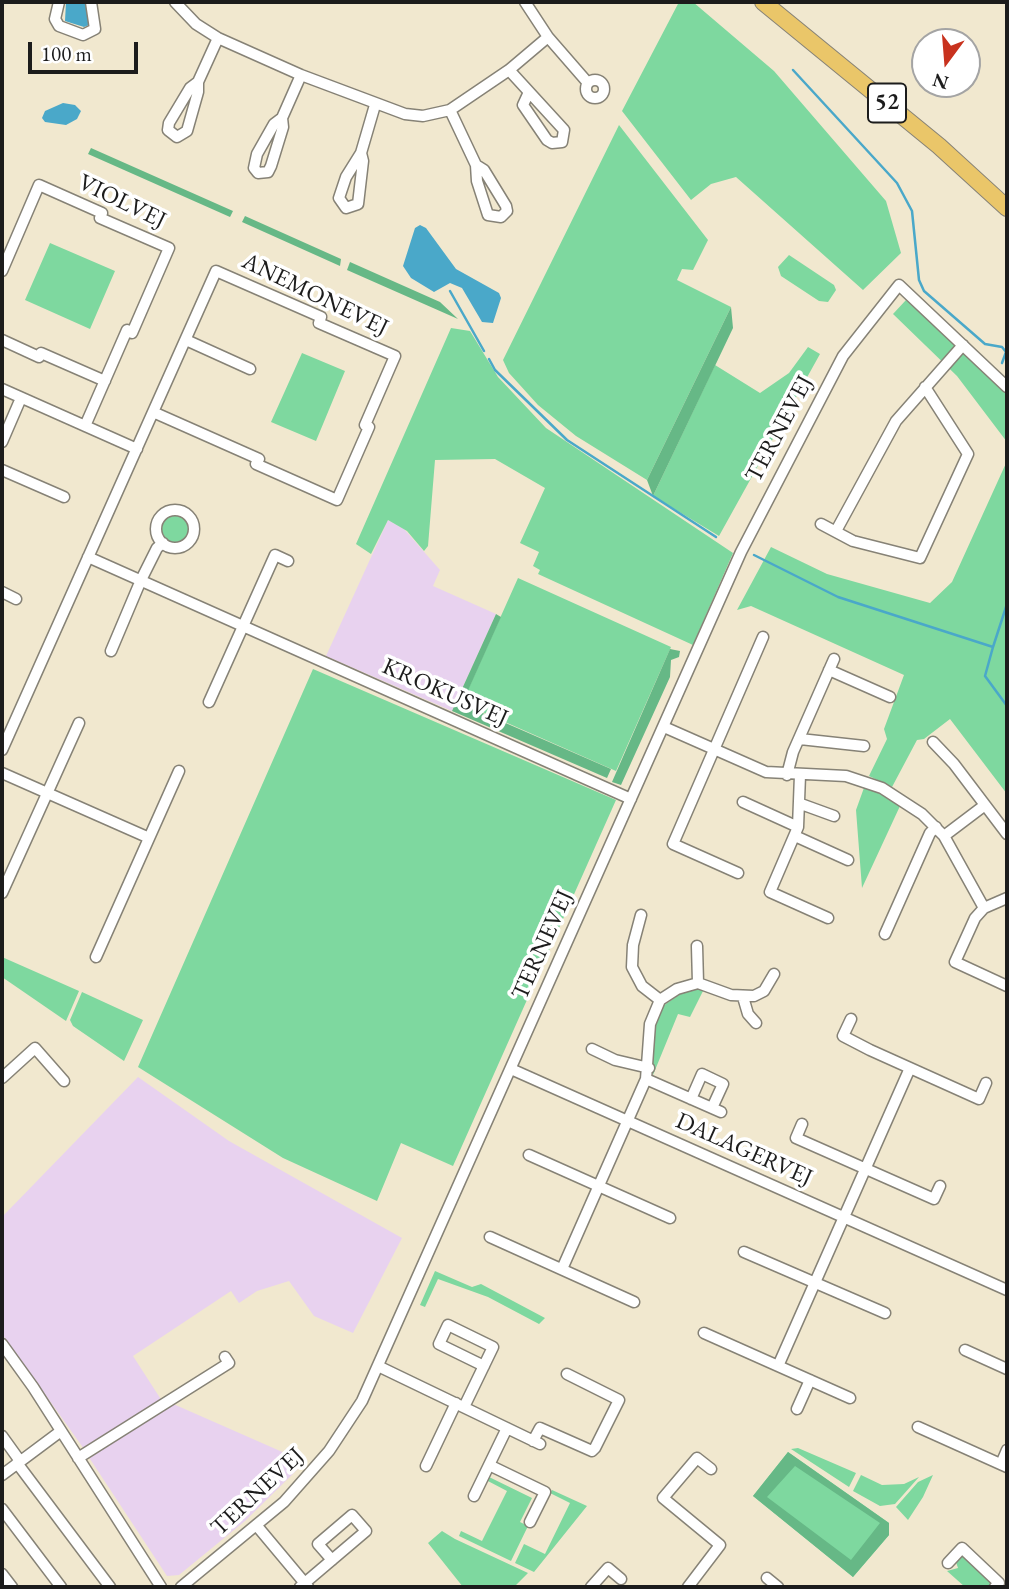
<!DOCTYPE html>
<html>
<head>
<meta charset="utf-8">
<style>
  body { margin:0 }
  #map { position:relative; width:1009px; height:1589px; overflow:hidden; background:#f1e8cf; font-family:"EB Garamond",serif }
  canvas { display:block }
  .frame { position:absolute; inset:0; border:4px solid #1c1c1c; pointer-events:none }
  .north { position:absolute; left:911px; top:28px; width:70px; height:70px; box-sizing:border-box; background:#fff; border:2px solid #a4a4a4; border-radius:50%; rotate:196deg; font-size:19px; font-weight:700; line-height:28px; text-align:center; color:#1c1c1c }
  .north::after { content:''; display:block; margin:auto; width:24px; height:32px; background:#c8321e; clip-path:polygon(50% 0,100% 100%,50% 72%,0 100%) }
  .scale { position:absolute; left:28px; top:42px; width:110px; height:32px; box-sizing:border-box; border:4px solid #1c1c1c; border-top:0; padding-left:9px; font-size:21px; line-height:24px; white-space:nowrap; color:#1c1c1c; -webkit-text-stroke:5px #fff; paint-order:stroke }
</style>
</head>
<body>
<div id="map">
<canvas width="1009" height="1589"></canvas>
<div class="frame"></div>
<div class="north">N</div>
<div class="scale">100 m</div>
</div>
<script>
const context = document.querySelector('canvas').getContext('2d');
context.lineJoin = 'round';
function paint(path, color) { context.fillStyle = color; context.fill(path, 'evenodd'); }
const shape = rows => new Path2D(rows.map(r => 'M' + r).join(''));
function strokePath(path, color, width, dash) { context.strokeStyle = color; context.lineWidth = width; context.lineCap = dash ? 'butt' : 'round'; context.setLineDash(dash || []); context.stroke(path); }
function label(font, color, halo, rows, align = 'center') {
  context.font = font + ' "EB Garamond",serif'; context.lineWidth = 7; context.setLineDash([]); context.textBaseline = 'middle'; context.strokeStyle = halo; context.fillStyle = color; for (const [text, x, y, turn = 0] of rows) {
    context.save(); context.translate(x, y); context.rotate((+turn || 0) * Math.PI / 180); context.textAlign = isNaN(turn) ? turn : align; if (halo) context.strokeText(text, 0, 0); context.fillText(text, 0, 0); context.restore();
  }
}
paint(shape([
  [388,520,404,529,440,570,433,586,496,614,452,711,326,656],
  [138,1077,229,1141,402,1238,353,1333,314,1316,289,1281,257,1291,239,1303,231,1291,133,1356,162,1401,84,1449,2,1334,2,1217],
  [171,1403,287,1454,303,1464,245,1521,179,1575,167,1576,88,1456]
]), '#e8d2ef');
paint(shape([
  [679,2,693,2,774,71,886,201,901,253,863,290,736,177,711,184,691,200,622,111],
  [619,125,708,240,693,270,682,269,677,280,731,307,647,480,576,436,538,405,509,373,503,360],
  [50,243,115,271,90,329,25,300],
  [789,255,834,285,836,290,828,302,819,301,781,276,778,267],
  [906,300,1007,393,1007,442,957,376,893,314],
  [451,328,470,331,498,377,546,428,733,553,693,645,538,574,540,570,533,566,539,552,520,543,545,488,495,459,435,460,428,546,424,551,407,531,388,520,371,554,356,544],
  [808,347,820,354,719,536,653,496,715,365,760,393,789,373],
  [302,353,345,371,316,441,271,422],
  [1007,461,1007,794,950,719,924,739,917,740,892,787,869,776,887,739,884,729,904,675,751,606,737,610,771,547,827,574,930,603,952,582],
  '160 530a15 15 0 1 1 30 0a15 15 0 1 1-30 0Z',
  [518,578,671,647,616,771,462,703],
  [313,669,616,800,453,1166,401,1143,377,1201,283,1158,138,1067],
  [865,785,900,806,862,888,856,810],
  [2,957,79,991,66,1021,2,977],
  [704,989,690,1017,678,1014,653,1075,653,1024,660,1008,686,990],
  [82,992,143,1020,124,1061,73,1026,70,1020],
  [435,1271,472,1287,481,1284,545,1318,539,1324,488,1297,438,1279,425,1307,420,1305],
  [798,1448,856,1473,849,1487,791,1449],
  [788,1452,889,1523,889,1535,853,1577,753,1496],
  [861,1475,882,1485,904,1484,919,1477,895,1504,880,1506,853,1491],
  [933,1475,923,1497,908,1520,896,1507,918,1482],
  [487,1476,532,1498,520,1522,528,1526,511,1561,459,1536,461,1531,482,1541,507,1491,486,1480],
  [552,1490,587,1506,534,1572,515,1563,524,1544,545,1554,570,1503,550,1493],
  [442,1531,455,1539,528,1573,514,1587,463,1587,428,1543],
  [963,1555,993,1584,990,1587,965,1587,947,1571,958,1568,956,1562]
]), '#7ed89f');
paint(shape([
  [91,148,233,211,230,217,88,154],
  [245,216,341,259,340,266,242,222],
  [350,262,440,302,458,319,347,270],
  [731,307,733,328,653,496,647,480],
  [496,614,501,617,462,704,611,769,607,778,452,711],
  [670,649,680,651,679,657,671,660,670,677,621,785,612,782],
  [788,1452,889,1523,889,1535,853,1577,753,1496],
  [795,1466,880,1523,851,1560,767,1497]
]), '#66b886');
paint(shape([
  [66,2,85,2,89,25,84,27,65,21],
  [63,103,75,105,81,111,77,119,66,125,45,122,42,118,45,111],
  [420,225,426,228,456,269,499,293,501,298,493,323,482,322,462,288,450,283,434,292,411,278,403,266,415,228]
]), '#4aa8c9');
strokePath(shape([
  [793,70,897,183,912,211,919,280,924,291,985,344,1002,347,1006,352,1002,363],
  [450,291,484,351],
  [489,359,495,370,567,440,716,537],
  [754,555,838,597,993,647,985,676,1007,706],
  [993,647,1007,604]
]), '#4aa8c9', 2.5);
const minor = shape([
  [59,2,55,19,59,26,83,35,95,29,91,2],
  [175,2,196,24,218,38,301,75,405,114,423,116,450,110,509,70,548,37],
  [525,2,548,37,588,83],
  [509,70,564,130,562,142,552,143,547,140,523,105,529,92],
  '586 89a9 9 0 1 1 18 0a9 9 0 1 1-18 0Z',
  [198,82,198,92,187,131,177,137,168,130,169,123,190,88,198,82,218,38],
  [450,110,476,165,477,181,488,215,501,217,507,211,506,206,484,170,476,165],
  [282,118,283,127,271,166,268,172,258,173,254,168,257,154,274,124,282,118,301,75],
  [361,153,363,161,358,204,346,208,339,198,346,177,361,153,375,105],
  [2,271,39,185,102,213,100,218,169,248,132,333,127,330,85,426],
  [2,340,39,357,41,353,105,381],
  [186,340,250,369],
  [2,389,137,449],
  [2,442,21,398],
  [2,470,64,497],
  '156 529a19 19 0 1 1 38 0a19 19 0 1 1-38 0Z',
  [821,524,853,541,920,558,968,454,925,387],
  [836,531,896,421,963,345],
  [88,557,631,799],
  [2,592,16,599],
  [111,651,141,580,157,548,163,543],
  [829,670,890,697],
  [209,702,275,555,288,561],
  [664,727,766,772,846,776,882,788,922,814,944,836,984,908],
  [800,739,864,746],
  [933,742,954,764,1007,834],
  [2,750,216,271,321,317,319,323,395,356,365,425,369,427,337,500,256,464,259,459,153,412],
  [2,773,147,837],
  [787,775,793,752,834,659],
  [800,775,798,827,770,892,828,918],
  [743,802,798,827],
  [801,804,834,816],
  [795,836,848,860],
  [944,836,985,805],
  [738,873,673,844,763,637],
  [2,893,79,723],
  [1007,898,984,908,975,918,955,962,1007,986],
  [641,915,633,945,632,967,642,986,660,1000],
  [885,934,930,833,936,827],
  [697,946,698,983],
  [96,957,179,771],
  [743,997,748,1014,756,1023],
  [851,1019,843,1036,870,1050,979,1099,986,1083],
  [592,1049,615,1060,649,1068],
  [511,1069,1007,1290],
  [2,1078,35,1048,64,1081],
  [646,1079,721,1112],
  [691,1099,702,1074,723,1084,712,1108],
  [802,1124,796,1138,934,1199,940,1186],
  [529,1155,670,1218],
  [490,1237,634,1302],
  [744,1252,885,1313],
  [562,1269,646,1079,650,1024,660,1000,677,989,698,983,731,995,754,996,764,991,774,974],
  [704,1333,850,1398],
  [2,1344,33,1387,161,1587],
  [965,1350,1007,1369],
  [778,1366,910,1068],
  [380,1367,540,1444],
  [464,1407,493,1347,448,1325,439,1344,484,1366],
  [797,1409,810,1380],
  [918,1427,1007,1467],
  [2,1436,20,1461],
  [533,1441,540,1428,592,1451,595,1448,619,1400,567,1374],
  [78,1458,229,1363,225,1357],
  [17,1463,110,1587],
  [1001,1464,1007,1450],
  [489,1465,545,1492,530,1522],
  [426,1466,456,1403],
  [2,1475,61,1431],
  [474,1496,507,1428],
  [2,1509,61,1587],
  [257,1526,308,1587],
  [948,1563,962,1548,999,1583,995,1587],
  [2,1574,12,1587],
  [767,1578,778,1587],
  [181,1587,284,1502,329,1451,362,1401,741,552,843,356,899,285,1007,387],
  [300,1587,366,1531,352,1515,318,1544,332,1560],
  [591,1587,608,1568,621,1579],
  [688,1587,720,1545,663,1498,697,1458,711,1469]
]);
const highway = shape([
  [763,2,939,146,1007,208]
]);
strokePath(minor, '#868276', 13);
strokePath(highway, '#868276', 18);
strokePath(minor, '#fff', 10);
strokePath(highway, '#eac669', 16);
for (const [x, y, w] of [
  [887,103,38]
]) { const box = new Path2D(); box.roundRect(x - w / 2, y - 19.5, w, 39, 5); context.fillStyle = '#fff'; context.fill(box); strokePath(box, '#1c1c1c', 2); }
label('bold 23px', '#1c1c1c', null, [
  ["52",887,103]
]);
label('24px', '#1c1c1c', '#fff', [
  ["VIOLVEJ",122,202,26],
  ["ANEMONEVEJ",315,295,26],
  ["TERNEVEJ",780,429,-62],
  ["KROKUSVEJ",445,693,24],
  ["TERNEVEJ",543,945,-66],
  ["DALAGERVEJ",744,1150,24],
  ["TERNEVEJ",258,1492,-43]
]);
</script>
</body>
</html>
